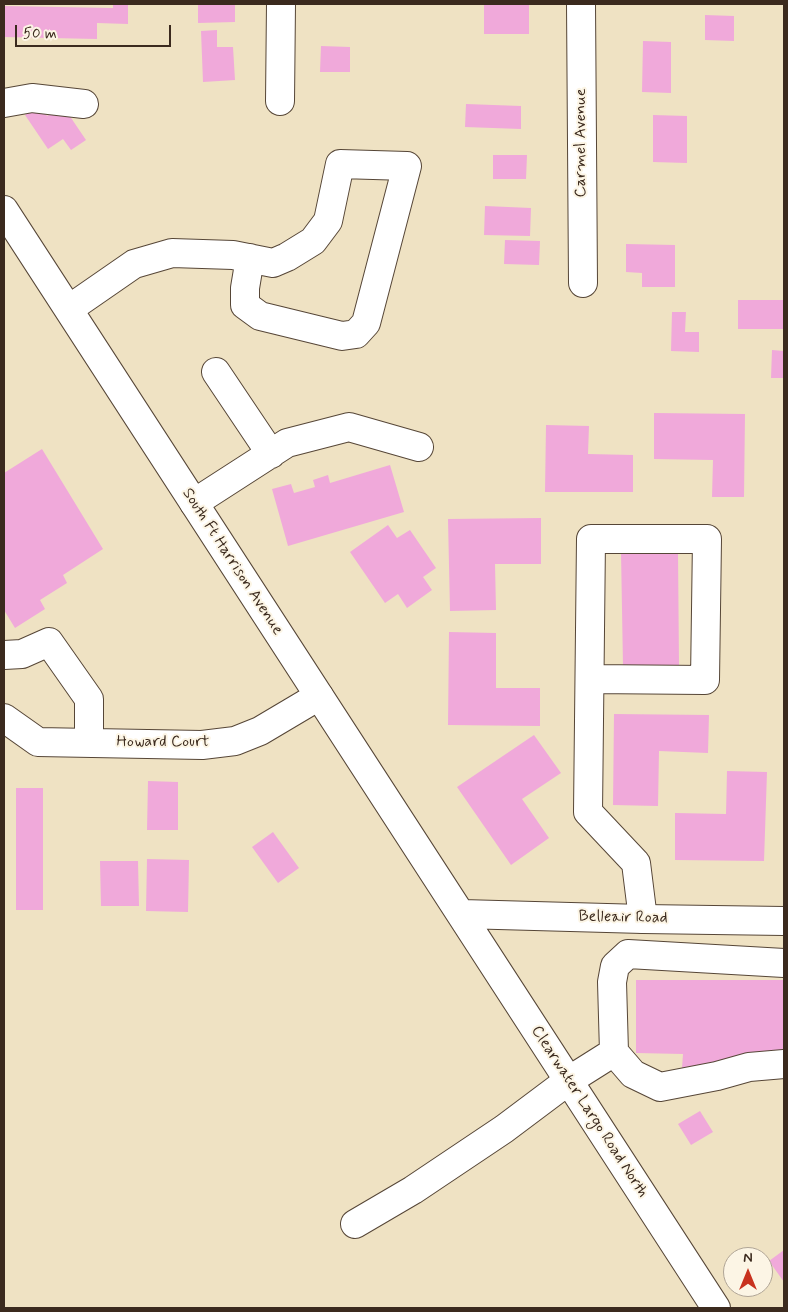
<!DOCTYPE html>
<html>
<head>
<meta charset="utf-8">
<style>
  body { margin:0 }
  #map { position:relative; width:788px; height:1312px; overflow:hidden; background:#efe2c3; font-family:Mynerve,sans-serif }
  canvas { display:block }
  .frame { position:absolute; inset:0; border:5px solid #3b2a1e; pointer-events:none }
  .north { position:absolute; left:723px; top:1247px; width:50px; height:50px; box-sizing:border-box; background:#fcf5e5; border:1px solid #afa495; border-radius:50%; rotate:0deg; font-size:14px; font-weight:700; line-height:20px; text-align:center; color:#3b2a1e }
  .north::after { content:''; display:block; margin:auto; width:18px; height:22px; background:#c8321e; clip-path:polygon(50% 0,100% 100%,50% 72%,0 100%) }
  .scale { position:absolute; left:15px; top:25px; width:156px; height:22px; box-sizing:border-box; border:2px solid #3b2a1e; border-top:0; padding-left:6px; font-size:15px; line-height:18px; white-space:nowrap; color:#3b2a1e; -webkit-text-stroke:4px #fcf5e5; paint-order:stroke }
</style>
</head>
<body>
<div id="map">
<canvas width="788" height="1312"></canvas>
<div class="frame"></div>
<div class="north">N</div>
<div class="scale">50 m</div>
</div>
<script>
const context = document.querySelector('canvas').getContext('2d');
context.lineJoin = 'round';
function paint(path, color) { context.fillStyle = color; context.fill(path, 'evenodd'); }
const shape = rows => new Path2D(rows.map(r => 'M' + r).join(''));
function strokePath(path, color, width, dash) { context.strokeStyle = color; context.lineWidth = width; context.lineCap = dash ? 'butt' : 'round'; context.setLineDash(dash || []); context.stroke(path); }
function label(font, color, halo, rows, align = 'center') {
  context.font = font + ' Mynerve,sans-serif'; context.lineWidth = 4; context.setLineDash([]); context.textBaseline = 'middle'; context.strokeStyle = halo; context.fillStyle = color; for (const [text, x, y, turn = 0] of rows) {
    context.save(); context.translate(x, y); context.rotate((+turn || 0) * Math.PI / 180); context.textAlign = isNaN(turn) ? turn : align; if (halo) context.strokeText(text, 0, 0); context.fillText(text, 0, 0); context.restore();
  }
}
paint(shape([
  [113,4,128,4,128,24,97,23,97,39,4,37,4,6,113,8],
  [198,4,235,4,235,22,198,23],
  [484,4,529,4,529,34,484,34],
  [705,15,734,16,734,41,705,40],
  [217,30,217,47,233,47,235,80,203,82,201,31],
  [643,41,671,42,671,93,642,92],
  [321,46,350,47,350,72,320,72],
  [466,104,521,106,521,129,465,127],
  [40,105,47,116,63,106,86,140,71,150,63,139,48,149,25,115],
  [653,115,687,116,687,163,653,162],
  [493,155,527,155,526,179,493,179],
  [485,206,531,208,530,236,484,235],
  [505,240,540,241,539,265,504,264],
  [626,244,675,245,675,287,642,287,642,273,626,272],
  [738,300,784,300,784,329,738,329],
  [672,312,686,312,685,332,699,332,699,352,671,351],
  [772,350,784,351,784,378,771,378],
  [654,413,745,414,744,497,712,497,713,460,654,459],
  [546,425,589,426,588,454,633,455,633,492,545,492],
  [42,449,103,549,63,575,67,583,40,600,45,609,15,628,4,610,4,473],
  [390,465,404,512,288,546,272,489,291,484,294,493,315,487,313,480,328,475,330,483],
  [541,518,541,564,495,564,496,610,450,611,448,519],
  [388,525,397,538,410,530,436,568,423,577,432,590,407,608,398,594,385,603,350,552],
  [621,552,678,552,679,665,623,666],
  [449,632,496,633,496,688,540,688,540,726,448,725],
  [614,714,709,715,708,753,659,751,658,806,613,805],
  [534,735,561,773,522,799,549,838,511,865,457,787],
  [727,771,767,772,764,861,675,860,675,813,726,814],
  [148,781,178,782,178,830,147,830],
  [16,788,43,788,43,910,16,910],
  [273,832,299,868,278,883,252,847],
  [147,859,189,860,188,912,146,911],
  [100,861,138,861,139,906,101,906],
  [636,980,784,980,784,1054,744,1054,744,1068,682,1068,683,1054,636,1053],
  [700,1111,713,1132,691,1145,678,1124],
  [784,1250,784,1282,769,1261]
]), '#f0a9da');
const minor = shape([
  [581,4,583,283],
  [280,101,281,4],
  [4,103,32,98,84,104],
  [69,309,134,264,172,253,233,255,273,263,287,257,313,241,328,221,340,164,407,166,366,323,356,334,342,336,260,316,245,305,245,288,250,258],
  [216,372,271,454],
  [194,503,287,443,349,427,419,447],
  [4,655,22,654,49,642,89,699,89,743],
  [590,679,705,680,707,539,591,539,588,812,636,863,643,919],
  [4,718,38,742,202,745,235,741,260,731,319,696],
  [614,1052,633,1074,660,1087,717,1076,749,1067,784,1064],
  [355,1224,413,1190,504,1129,568,1081,614,1052,612,982,615,966,628,954,784,963]
]);
const major = shape([
  [4,210,716,1308],
  [462,914,643,919,784,921]
]);
strokePath(minor, '#564637', 30);
strokePath(major, '#564637', 30);
strokePath(minor, '#fff', 28);
strokePath(major, '#fff', 28);
label('16px', '#3b2a1e', '#fcf5e5', [
  ["Carmel Avenue",582,143,-90],
  ["South Ft Harrison Avenue",232,562,57],
  ["Howard Court",163,743],
  ["Belleair Road",623,918,1],
  ["Clearwater Largo Road North",589,1112,57]
]);
</script>
</body>
</html>
